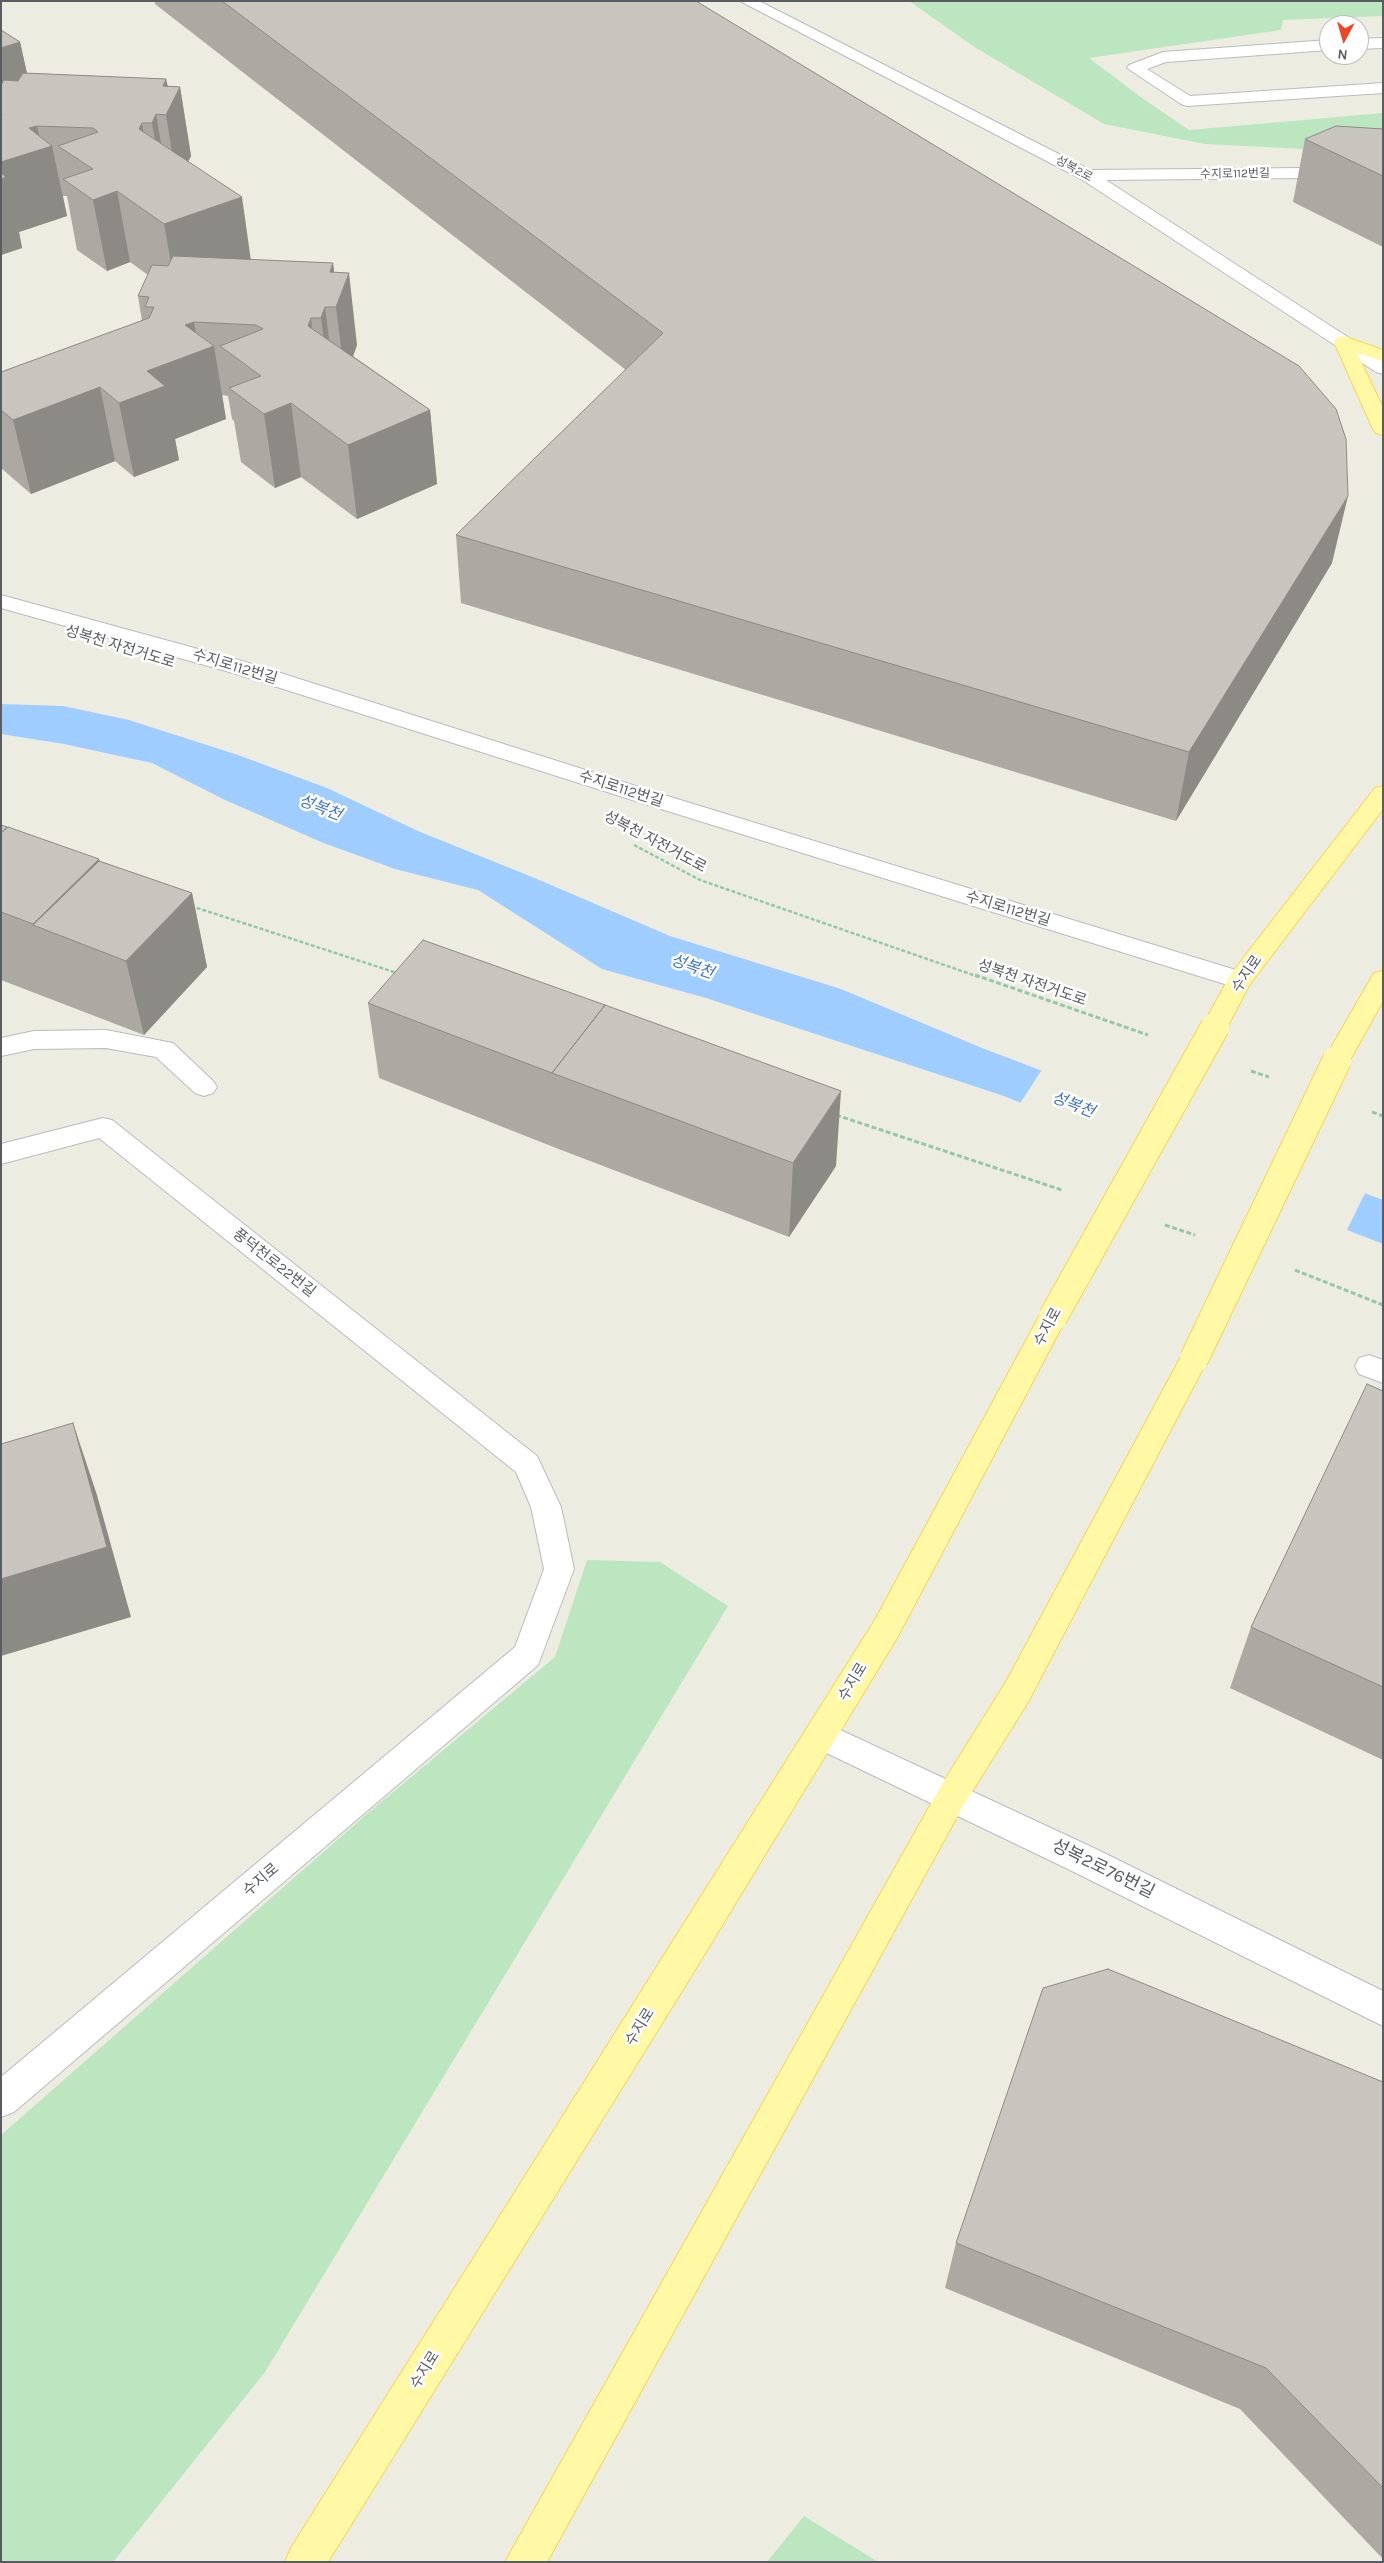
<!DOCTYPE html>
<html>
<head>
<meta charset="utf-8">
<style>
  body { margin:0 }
  #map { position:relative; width:1384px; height:2563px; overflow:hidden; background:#edece1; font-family:Karla,sans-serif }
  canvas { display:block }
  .frame { position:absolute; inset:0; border:2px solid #595d63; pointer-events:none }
  .north { position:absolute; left:1319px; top:15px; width:50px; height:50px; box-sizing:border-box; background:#fff; border:1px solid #bdbec1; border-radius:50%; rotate:186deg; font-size:14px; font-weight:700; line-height:20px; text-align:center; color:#595d63 }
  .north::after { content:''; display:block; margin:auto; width:18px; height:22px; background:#f04524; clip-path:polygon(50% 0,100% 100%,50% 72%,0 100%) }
</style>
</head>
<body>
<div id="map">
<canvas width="1384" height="2563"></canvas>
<div class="frame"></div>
<div class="north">N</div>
</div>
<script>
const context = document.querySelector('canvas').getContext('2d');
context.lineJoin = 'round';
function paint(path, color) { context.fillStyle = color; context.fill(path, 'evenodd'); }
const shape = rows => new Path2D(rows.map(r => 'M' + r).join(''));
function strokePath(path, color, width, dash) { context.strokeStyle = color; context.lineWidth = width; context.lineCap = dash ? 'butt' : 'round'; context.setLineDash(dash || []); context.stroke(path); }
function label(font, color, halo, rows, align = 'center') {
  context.font = font + ' Karla,"Noto Sans KR",sans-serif'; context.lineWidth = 5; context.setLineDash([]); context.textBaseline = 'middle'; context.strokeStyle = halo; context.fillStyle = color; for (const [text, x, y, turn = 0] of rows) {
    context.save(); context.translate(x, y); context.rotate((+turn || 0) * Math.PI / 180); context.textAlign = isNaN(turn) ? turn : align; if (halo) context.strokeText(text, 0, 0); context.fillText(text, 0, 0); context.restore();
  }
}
paint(shape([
  [909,1,1383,1,1383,16,1283,20,1281,30,1089,58,1142,98,1189,130,1383,113,1383,153,1205,144,1104,124,976,48],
  [587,1560,660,1562,728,1606,265,2372,113,2562,1,2562,1,2135,368,1813,555,1657],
  [804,2516,878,2562,767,2562]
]), '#bce6bf');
paint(shape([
  [1,704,63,706,129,720,238,755,327,788,418,831,537,879,670,936,841,989,982,1048,1375,1197,1383,1200,1383,1244,1001,1095,706,998,602,969,478,890,395,869,321,842,223,799,152,763,64,744,1,734]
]), '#9fcdff');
paint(shape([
  [1043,1068,1366,1191,1346,1232,1019,1105]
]), '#edece1');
const minor = shape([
  [740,1,759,1,1090,170,1304,168,1383,171,1383,181,1304,178,1106,180,1383,360,1383,374,1376,372,1081,179,740,1],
  [1383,38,1383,48,1359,49,1359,39,1383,38],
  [1329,40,1329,50,1166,62,1147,69,1190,96,1383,83,1383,93,1187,106,1181,104,1127,68,1129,65,1163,52,1329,40],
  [1,595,249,663,664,795,1249,974,1252,980,1249,986,1240,988,1231,986,648,805,233,673,1,608,1,595],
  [106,1030,173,1043,213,1081,217,1087,213,1093,204,1096,195,1093,156,1057,106,1048,34,1049,1,1056,1,1038,34,1031,106,1030],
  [103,1118,112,1120,537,1456,561,1507,574,1569,538,1665,14,2112,1,2117,1,2077,515,1647,544,1569,531,1507,516,1472,99,1138,1,1164,1,1144,103,1118],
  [1369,1355,1383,1360,1383,1383,1359,1374,1355,1366,1359,1358,1369,1355],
  [821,1721,1096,1849,1383,1991,1383,2026,1072,1871,810,1745,805,1735,810,1725,821,1721]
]);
const major = shape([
  [1343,336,1383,350,1383,361,1357,353,1383,408,1383,435,1376,433,1373,429,1334,342,1336,338,1343,336],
  [1383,786,1383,809,1250,984,1224,1033,1215,1036,1206,1033,1202,1027,1231,974,1375,788,1383,786],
  [1383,971,1383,1001,1350,1060,1346,1066,1337,1069,1328,1066,1324,1060,1374,973,1383,971],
  [1053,1306,1063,1309,1067,1317,897,1638,687,1983,328,2562,285,2562,291,2548,875,1620,1043,1309,1053,1306],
  [1194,1348,1204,1351,1208,1359,1028,1702,963,1806,547,2562,505,2562,941,1786,1006,1682,1184,1351,1194,1348]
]);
strokePath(minor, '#b9bbc1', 2);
strokePath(major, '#f7d750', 2);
strokePath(shape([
  [634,845,700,880,979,977],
  [191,906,397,973]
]), '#94c8a8', 2.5, [4, 2]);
strokePath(shape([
  [975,975,1148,1035],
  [1251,1071,1269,1077],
  [1372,1112,1383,1116],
  [836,1115,1062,1190],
  [1165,1225,1195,1235],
  [1295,1270,1383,1305]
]), '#94c8a8', 3, [5, 2.5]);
paint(minor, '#fff');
paint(major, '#fff8a4');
const majorBridge = shape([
  [1053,1317,1215,1027],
  [1194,1359,1337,1060]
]);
strokePath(majorBridge, '#f7d750', 30, []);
strokePath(majorBridge, '#fff8a4', 28);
paint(shape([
  [155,1,696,1,1332,563,1176,821,461,603,456,535,626,370,155,4],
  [1,30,20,42,27,73,166,79,168,86,180,87,191,156,188,162,251,260,333,263,334,272,357,345,353,356,430,410,437,484,357,519,301,477,275,488,241,462,234,421,232,419,228,396,222,395,226,419,175,439,179,460,134,477,115,461,31,494,1,468,1,372,142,321,138,296,148,275,130,262,107,271,77,250,67,196,63,196,67,216,19,232,22,248,1,255],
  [1383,129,1383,247,1293,202,1305,139],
  [1,825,99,861,192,893,207,967,144,1035,1,980],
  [368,1003,836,1166,789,1237,556,1148,379,1078],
  [1383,1391,1383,1760,1230,1688,1251,1627],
  [1383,2082,1383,2559,1240,2409,945,2288,956,2243]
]), '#aca9a3');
paint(shape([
  [20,42,35,110,1,114,1,48],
  [166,79,171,105,180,87,191,156,177,184,166,115,163,86],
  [156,114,168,184,164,193,152,123],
  [142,123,154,193,139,129],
  [37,126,42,149,52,146,67,216,19,232,22,248,1,255,1,162,29,128],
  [117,191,130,262,107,271,93,200],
  [242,197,252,268,177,296,164,224],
  [333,263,338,302,349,273,357,345,345,380,336,307,330,272],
  [325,307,334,380,331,391,321,318],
  [311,318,320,391,308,326],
  [194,322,199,352,214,346,226,419,175,439,179,460,134,477,119,403,185,325],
  [100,387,115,461,31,494,13,420],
  [291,403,301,477,275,488,264,414],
  [430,410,437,484,357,519,348,445],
  [1348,496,1332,563,1176,821,1189,752],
  [99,859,118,935,33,925,33,924],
  [192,893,207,967,144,1035,126,961],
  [841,1091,836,1166,789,1237,793,1163],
  [73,1423,97,1495,131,1617,1,1656,1,1579]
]), '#8c8a85');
const building = shape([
  [222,1,696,1,1299,366,1336,409,1346,439,1348,496,1189,752,456,535,663,333,222,1],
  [1,30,20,42,1,48,1,30],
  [23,73,166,79,163,86,180,87,166,115,156,114,152,123,142,123,139,129,242,197,164,224,117,191,93,200,63,179,93,169,58,146,98,132,93,128,37,126,29,128,52,146,1,162,1,116,2,114,1,114,1,85,4,80,18,81,23,73],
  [1336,126,1383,129,1383,176,1305,139,1336,126],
  [1,173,6,177,1,179,1,173],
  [173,256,333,263,330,272,349,273,336,307,325,307,321,318,311,318,308,326,430,410,348,445,291,403,264,414,229,388,261,376,220,346,263,329,256,325,194,322,185,325,214,346,147,371,165,386,119,403,100,387,13,420,1,410,1,372,149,318,154,307,145,307,149,297,138,296,152,265,168,266,173,256],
  [1,825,7,827,1,833,1,825],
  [8,827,99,859,33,924,1,912,1,833,8,827],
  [99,861,192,893,126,961,33,925,99,861],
  [423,940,605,1005,552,1073,368,1003,423,940],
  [605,1005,841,1091,793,1163,552,1073,605,1005],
  [1367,1384,1383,1391,1383,1687,1251,1627,1367,1384],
  [73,1423,107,1547,1,1579,1,1444,73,1423],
  [1108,1969,1383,2082,1383,2488,1266,2368,956,2243,1043,1988,1108,1969]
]);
paint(building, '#c8c5be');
strokePath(building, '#8c8a85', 1);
label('12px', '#595d63', '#fff', [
  ["성복2로",1074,169,29],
  ["수지로112번길",1235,174,-1]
]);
label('15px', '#595d63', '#fff', [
  ["성복천 자전거도로",120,647,17],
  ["수지로112번길",235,667,17],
  ["수지로112번길",621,789,18],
  ["성복천 자전거도로",655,842,28],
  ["수지로112번길",1008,909,17],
  ["수지로",1247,974,-56],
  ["성복천 자전거도로",1032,983,19],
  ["풍덕천로22번길",274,1263,38],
  ["수지로",1048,1327,-62],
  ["수지로",853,1682,-59],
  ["수지로",261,1880,-40],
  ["수지로",640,2027,-58],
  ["수지로",425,2370,-58]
]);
label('italic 16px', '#3d74c7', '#fff', [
  ["성복천",320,808,21],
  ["성복천",692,967,19],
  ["성복천",1073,1105,21]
]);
label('18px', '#595d63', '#fff', [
  ["성복2로76번길",1103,1869,26]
]);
</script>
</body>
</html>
